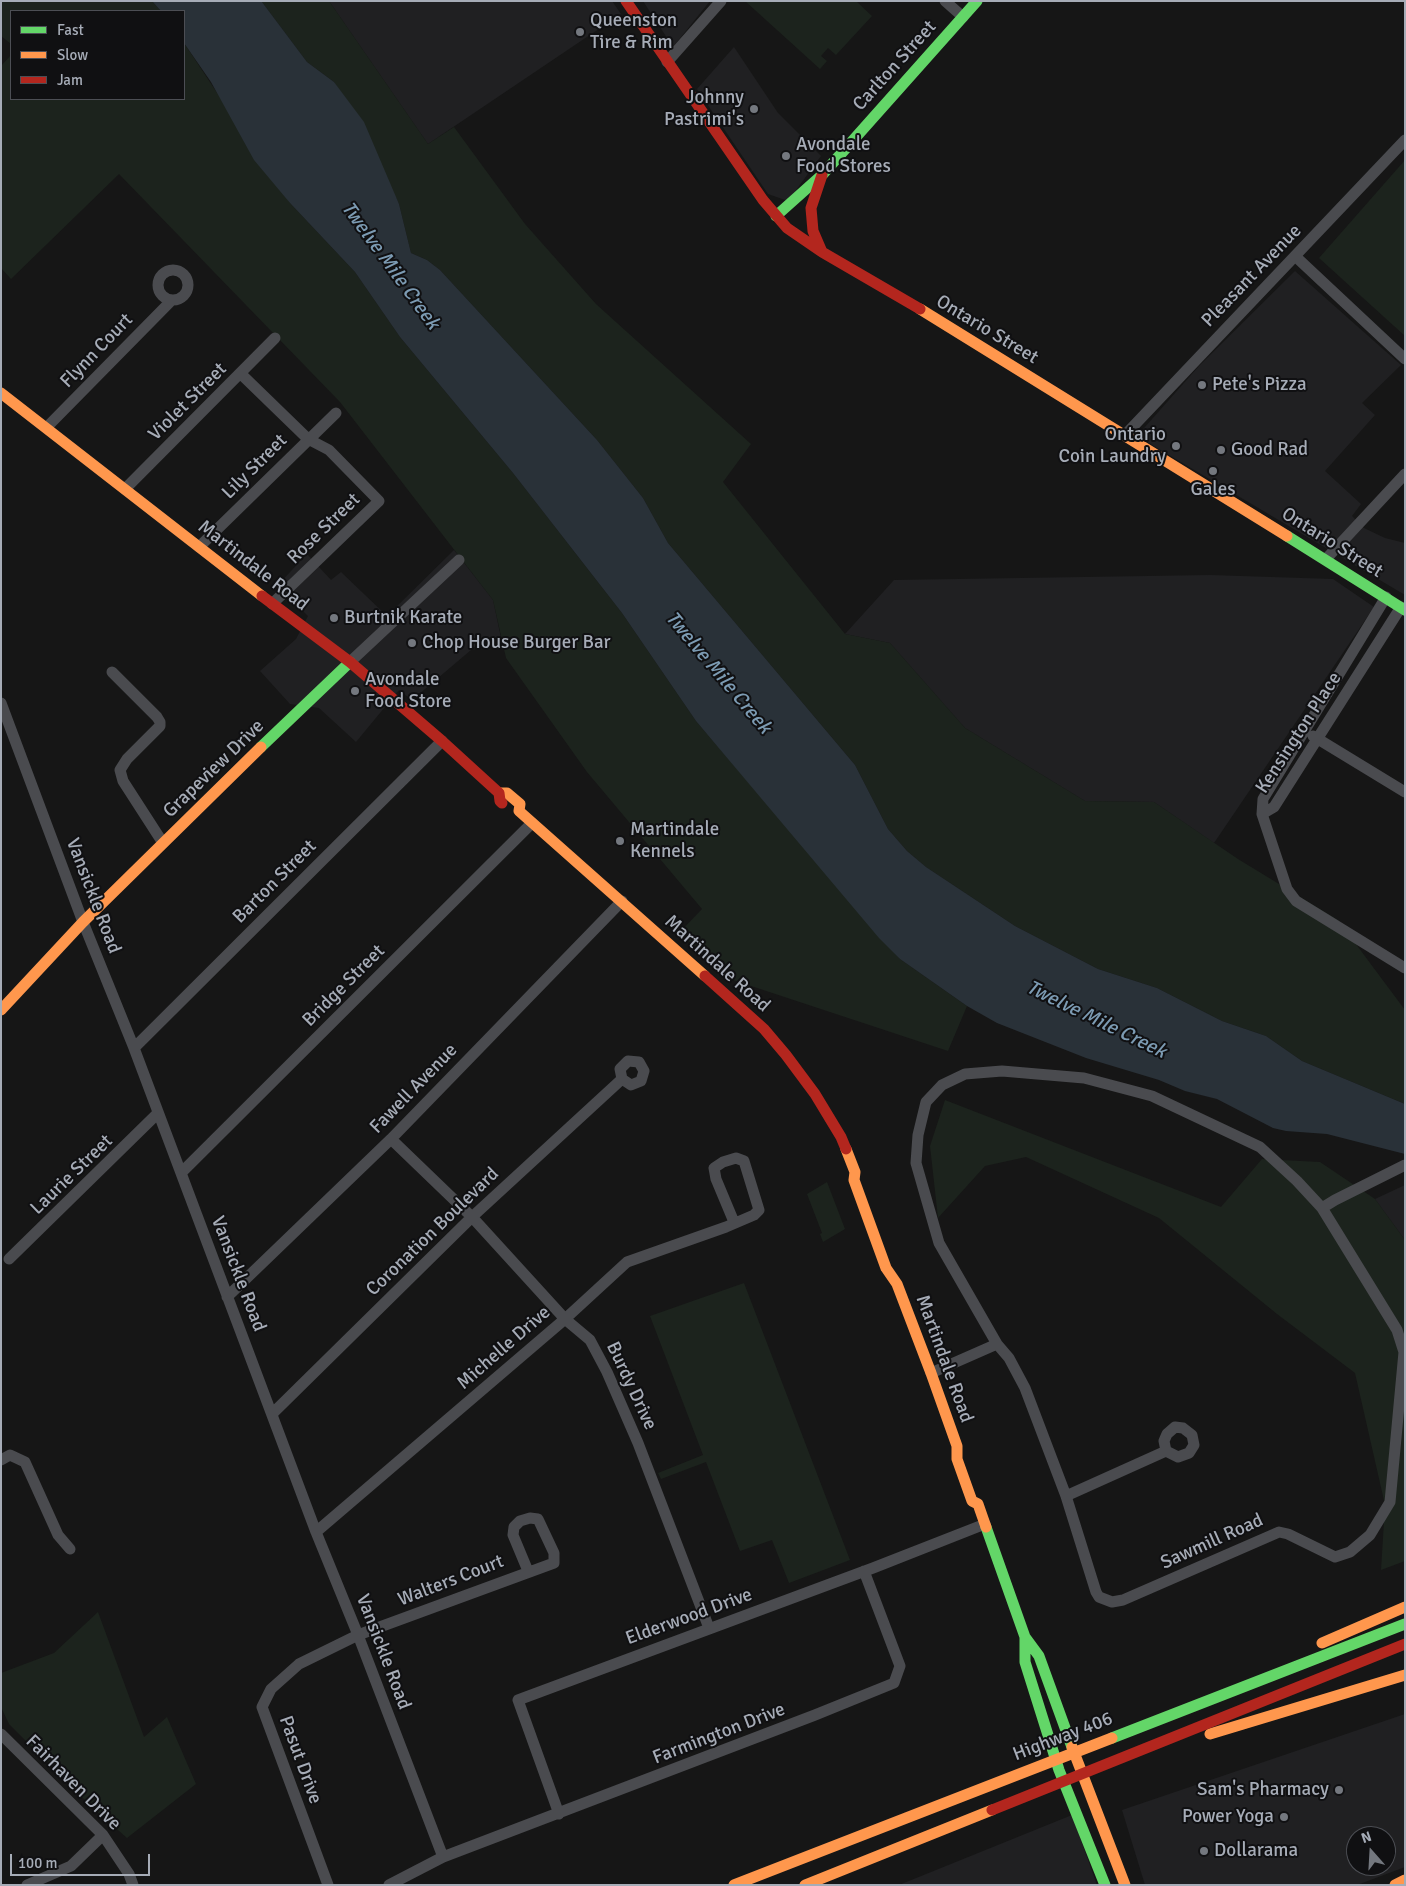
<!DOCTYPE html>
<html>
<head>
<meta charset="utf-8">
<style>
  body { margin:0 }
  #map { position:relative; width:1406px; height:1886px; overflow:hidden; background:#161616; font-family:Signika,sans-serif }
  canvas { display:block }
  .frame { position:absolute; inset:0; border:2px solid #a6acb7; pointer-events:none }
  .legend { position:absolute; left:10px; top:10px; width:175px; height:90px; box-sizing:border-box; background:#101012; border:1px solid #4c4e54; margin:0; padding:6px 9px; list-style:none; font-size:15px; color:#a6acb7 }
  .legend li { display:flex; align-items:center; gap:10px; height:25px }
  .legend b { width:25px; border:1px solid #4c4e54 }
  .north { position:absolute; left:1346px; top:1826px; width:50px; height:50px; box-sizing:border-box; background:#101012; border:1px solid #4c4e54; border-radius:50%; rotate:341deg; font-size:14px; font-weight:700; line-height:20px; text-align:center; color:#a6acb7 }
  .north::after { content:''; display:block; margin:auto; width:18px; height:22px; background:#74787f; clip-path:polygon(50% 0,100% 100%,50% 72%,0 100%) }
  .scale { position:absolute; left:10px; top:1854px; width:140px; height:22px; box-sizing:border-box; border:2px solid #a6acb7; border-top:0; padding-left:6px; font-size:15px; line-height:18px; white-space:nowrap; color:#a6acb7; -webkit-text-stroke:4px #101012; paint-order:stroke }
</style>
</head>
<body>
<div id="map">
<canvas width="1406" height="1886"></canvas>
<div class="frame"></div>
<ul class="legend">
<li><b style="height:6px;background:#63d668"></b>Fast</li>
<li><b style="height:6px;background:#ff974d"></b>Slow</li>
<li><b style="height:6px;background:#b3261e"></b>Jam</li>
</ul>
<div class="north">N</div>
<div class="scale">100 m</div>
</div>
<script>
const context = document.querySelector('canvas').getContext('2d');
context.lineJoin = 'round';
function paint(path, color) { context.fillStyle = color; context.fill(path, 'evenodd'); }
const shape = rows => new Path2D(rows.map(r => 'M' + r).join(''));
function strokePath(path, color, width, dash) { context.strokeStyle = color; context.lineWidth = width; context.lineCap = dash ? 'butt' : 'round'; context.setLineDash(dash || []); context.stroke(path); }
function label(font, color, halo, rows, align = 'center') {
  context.font = font + ' Signika,sans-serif'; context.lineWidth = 4; context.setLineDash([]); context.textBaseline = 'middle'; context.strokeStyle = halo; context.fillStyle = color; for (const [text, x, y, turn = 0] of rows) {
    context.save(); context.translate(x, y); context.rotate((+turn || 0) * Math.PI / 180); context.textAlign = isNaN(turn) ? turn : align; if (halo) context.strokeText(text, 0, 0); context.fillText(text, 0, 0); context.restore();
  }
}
paint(shape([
  [329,1,612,1,621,14,428,144],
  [643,1,710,1,673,47],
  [734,47,778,113,821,156,788,201,768,194,697,89],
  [1295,271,1401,365,1362,403,1375,415,1325,471,1361,504,1352,516,1364,528,1385,538,1405,543,1405,595,1137,436,1199,366],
  [454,550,493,600,501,638,484,639,412,700,399,690,356,742,319,708,290,704,260,671,296,639,308,616,277,586,307,554,331,580,341,572,387,616],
  [1210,575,1333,579,1374,607,1214,843,1154,802,1085,801,965,728,890,643,845,634,894,580],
  [1405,1185,1405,1240,1375,1199],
  [1405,1714,1405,1867,1357,1885,1145,1885,1122,1810],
  [1356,1836,1386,1836,1386,1866,1356,1866],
  [1072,1815,1097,1885,899,1885]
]), '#202022');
paint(shape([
  [1,1,152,1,161,11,11,11,11,44,1,36],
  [260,1,329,1,428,144,454,127,525,224,596,304,751,444,723,482,845,634,890,643,965,728,1085,801,1154,802,1238,859,1338,920,1405,1010,1405,1104,1302,1061,1266,1036,1222,1021,1157,988,1098,969,1015,926,926,867,907,851,888,829,855,765,668,543,643,498,597,440,440,270,427,260,411,253,399,204,334,82,307,62,262,2],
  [745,1,856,1,872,16,836,55,828,48,821,56,827,61,820,69],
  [184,43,290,203,355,272,400,337,513,473,622,613,696,721,900,959,967,1006,948,1051,733,980,679,933,702,909,587,772,506,658,493,600,340,402,119,174,11,279,1,268,1,66,11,55,11,99,184,99],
  [1405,160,1405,336,1319,258],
  [945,1100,1221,1207,1262,1159,1320,1162,1375,1199,1405,1240,1405,1561,1381,1570,1385,1505,1355,1373,1277,1314,1159,1218,1026,1157,985,1166,938,1218,930,1146],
  [827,1182,845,1229,823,1242,820,1234,822,1233,807,1194],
  [744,1283,850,1560,789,1583,772,1540,740,1551,706,1462,661,1479,658,1473,703,1455,650,1316],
  [98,1612,144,1737,167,1717,196,1784,127,1838,94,1809,9,1724,1,1707,1,1673,54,1653]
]), '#1c231d');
paint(shape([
  [152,1,262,2,307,62,334,82,364,122,399,204,411,253,427,260,440,270,597,440,643,498,668,543,855,765,888,829,907,851,926,867,1015,926,1098,969,1157,988,1222,1021,1266,1036,1302,1061,1405,1104,1405,1154,1327,1134,1286,1131,1273,1128,1217,1099,1185,1091,1159,1080,1086,1058,997,1023,967,1006,900,959,879,938,696,721,622,613,513,473,400,337,355,272,290,203,254,160,211,82,184,43,184,11,161,11]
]), '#293138');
strokePath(shape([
  [945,1,963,17],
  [667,62,721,1],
  [1295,256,1405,359],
  '158 285a15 15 0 1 1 30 0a15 15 0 1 1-30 0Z',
  [241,374,308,439,329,450,379,501,272,604],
  [47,427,172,300],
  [1125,435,1405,140],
  [125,489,275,338],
  [199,547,336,413],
  [1326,559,1405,474],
  [1386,597,1263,799,1262,814,1287,889,1296,901,1405,968],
  [350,662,459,560],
  [112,672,157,717,160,722,160,726,127,759,120,770,123,781,163,843],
  [1,703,83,922,134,1048,316,1532,358,1635,443,1857],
  [1313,736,1405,792],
  [1262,814,1274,807,1401,607],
  [134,1048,442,741],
  [628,1061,639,1062,644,1071,641,1081,631,1085,622,1079,620,1069,628,1061],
  [1002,1071,1084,1078,1152,1096,1260,1147,1297,1181,1322,1208,1397,1330,1404,1352,1390,1502,1370,1535,1350,1552,1335,1557,1288,1534,1279,1532,1123,1600,1112,1602,1099,1597,1096,1592,1066,1496,1025,1388,1009,1358,997,1344,939,1243,916,1163,918,1135,926,1102,942,1085,965,1074,1002,1071],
  [391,1139,472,1217,565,1319,590,1340,607,1372,638,1443,709,1628],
  [181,1173,532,823],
  [1322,1208,1335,1200,1405,1165],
  [9,1259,157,1114],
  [227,1297,391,1139,622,901],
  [931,1373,997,1344],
  [272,1414,472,1217,622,1079],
  [1,1460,10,1455,25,1462,58,1535,70,1549],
  [1066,1496,1166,1451,1178,1457,1189,1453,1194,1445,1192,1435,1183,1428,1175,1427,1167,1434,1164,1441,1166,1451],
  [316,1532,565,1319,627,1262,726,1227,754,1215,759,1210,744,1161,736,1158,723,1162,714,1168,716,1179,734,1222],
  [1,1734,103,1835,129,1874,133,1885],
  [559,1814,518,1700,873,1568,985,1524],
  [27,1885,71,1866,103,1835],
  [328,1885,262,1707,271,1689,299,1664,358,1635,554,1563,554,1553,538,1519,530,1518,520,1521,514,1527,513,1535,528,1571],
  [389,1885,443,1857,815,1715,894,1683,900,1666,864,1571]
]), '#4a4b4f', 11);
strokePath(shape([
  [776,216,823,174,977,1],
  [1287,536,1405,610],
  [261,747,350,662],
  [986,1527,1025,1637,1039,1656,1072,1747],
  [1025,1637,1025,1662,1059,1770,1105,1885],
  [1112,1738,1405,1624]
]), '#63d668', 11);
strokePath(shape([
  [920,309,1287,536],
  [1,393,262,596],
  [499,793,507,793,520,804,519,811,705,976],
  [1,1010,83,922,261,747],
  [846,1149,855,1172,854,1180,886,1268,897,1284,931,1373,957,1446,957,1459,972,1501,978,1504,986,1527],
  [1322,1643,1405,1607],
  [1210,1734,1405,1675],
  [1072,1747,1125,1885],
  [734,1885,1112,1738],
  [805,1885,992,1810],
  [1395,1885,1405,1880]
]), '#ff974d', 11);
strokePath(shape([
  [626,1,763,200,787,228,822,252,920,309],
  [822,175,811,208,813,231,822,252],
  [262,596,350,662,442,741,499,793,500,801,502,803],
  [705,976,764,1029,786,1055,815,1094,841,1137,846,1149],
  [992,1810,1405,1644]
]), '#b3261e', 11);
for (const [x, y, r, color] of [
  [580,32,5,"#74787f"],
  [754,109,5,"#74787f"],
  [786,156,5,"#74787f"],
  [1202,385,5,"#74787f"],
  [1176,446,5,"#74787f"],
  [1221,450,5,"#74787f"],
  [1213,471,5,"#74787f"],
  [334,618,5,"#74787f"],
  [412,643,5,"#74787f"],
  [355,691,5,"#74787f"],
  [620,841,5,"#74787f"],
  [1339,1790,5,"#74787f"],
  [1284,1817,5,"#74787f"],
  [1204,1851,5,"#74787f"]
]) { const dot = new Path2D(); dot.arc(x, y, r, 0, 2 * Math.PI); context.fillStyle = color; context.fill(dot); strokePath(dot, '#101012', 2); }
label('19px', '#a6acb7', '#101012', [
  ["Queenston",590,21],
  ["Tire & Rim",590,43],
  ["Johnny",744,98,"right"],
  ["Pastrimi's",744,120,"right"],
  ["Avondale",796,145],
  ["Food Stores",796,167],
  ["Pete's Pizza",1212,385],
  ["Ontario",1166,435,"right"],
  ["Coin Laundry",1166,457,"right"],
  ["Good Rad",1231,450],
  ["Gales",1213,490,"center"],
  ["Burtnik Karate",344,618],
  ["Chop House Burger Bar",422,643],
  ["Avondale",365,680],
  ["Food Store",365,702],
  ["Martindale",630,830],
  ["Kennels",630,852],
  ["Sam's Pharmacy",1329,1790,"right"],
  ["Power Yoga",1274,1817,"right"],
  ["Dollarama",1214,1851]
], 'left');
label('19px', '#a6acb7', '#101012', [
  ["Carlton Street",895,66,-48],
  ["Pleasant Avenue",1252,276,-46],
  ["Ontario Street",987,330,31],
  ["Flynn Court",97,351,-46],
  ["Violet Street",188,402,-45],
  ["Lily Street",255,467,-45],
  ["Rose Street",324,529,-44],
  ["Ontario Street",1332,543,32],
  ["Martindale Road",253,566,38],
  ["Kensington Place",1299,733,-57],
  ["Grapeview Drive",214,769,-44],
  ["Barton Street",275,882,-45],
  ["Vansickle Road",93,896,69],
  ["Martindale Road",717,964,42],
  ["Bridge Street",344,986,-45],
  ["Fawell Avenue",414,1089,-46],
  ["Laurie Street",72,1175,-44],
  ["Coronation Boulevard",433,1232,-44],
  ["Vansickle Road",238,1274,69],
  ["Michelle Drive",504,1348,-41],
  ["Martindale Road",944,1359,70],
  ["Burdy Drive",631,1386,65],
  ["Sawmill Road",1212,1542,-24],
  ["Walters Court",451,1581,-21],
  ["Elderwood Drive",689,1617,-20],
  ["Vansickle Road",383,1652,69],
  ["Farmington Drive",719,1734,-21],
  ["Highway 406",1063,1737,-21],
  ["Pasut Drive",300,1760,70],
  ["Fairhaven Drive",73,1783,45]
]);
label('italic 20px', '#7c9bb3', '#101012', [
  ["Twelve Mile Creek",390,266,54],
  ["Twelve Mile Creek",718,673,50],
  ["Twelve Mile Creek",1096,1020,26]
]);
</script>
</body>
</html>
